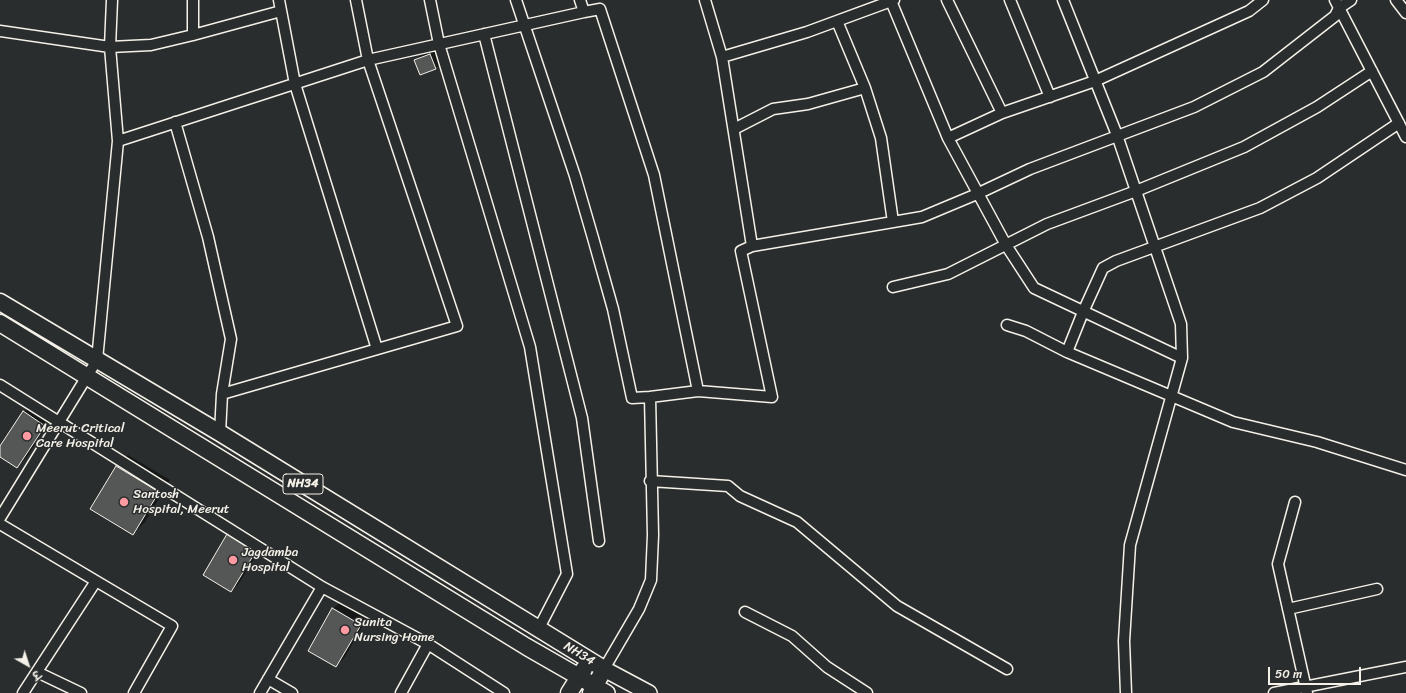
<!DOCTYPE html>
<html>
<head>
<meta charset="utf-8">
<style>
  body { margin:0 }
  #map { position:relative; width:1406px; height:693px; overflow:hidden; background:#2a2d2e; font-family:Sriracha,"Playpen Sans Deva",sans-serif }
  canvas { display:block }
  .north { position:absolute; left:8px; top:645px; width:40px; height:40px; -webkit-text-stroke:3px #2a2d2e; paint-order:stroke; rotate:141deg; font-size:11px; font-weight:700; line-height:16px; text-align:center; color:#f4f1e8 }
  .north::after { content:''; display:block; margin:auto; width:14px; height:18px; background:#f4f1e8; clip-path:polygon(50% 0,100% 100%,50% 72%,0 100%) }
  .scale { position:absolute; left:1268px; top:667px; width:93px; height:18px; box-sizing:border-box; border:2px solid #f4f1e8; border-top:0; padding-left:5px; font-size:12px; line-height:14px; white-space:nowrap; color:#f4f1e8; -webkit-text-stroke:3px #2a2d2e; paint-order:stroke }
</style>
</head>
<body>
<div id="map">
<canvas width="1406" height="693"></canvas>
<div class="north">उ</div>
<div class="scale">50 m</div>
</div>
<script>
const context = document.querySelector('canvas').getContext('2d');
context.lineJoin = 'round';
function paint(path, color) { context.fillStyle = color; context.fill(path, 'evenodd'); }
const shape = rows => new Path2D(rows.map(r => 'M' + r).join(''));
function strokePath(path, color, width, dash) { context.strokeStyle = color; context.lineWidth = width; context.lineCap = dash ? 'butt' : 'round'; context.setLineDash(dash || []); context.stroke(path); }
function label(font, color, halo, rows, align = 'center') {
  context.font = font + ' Sriracha,sans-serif'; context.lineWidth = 3; context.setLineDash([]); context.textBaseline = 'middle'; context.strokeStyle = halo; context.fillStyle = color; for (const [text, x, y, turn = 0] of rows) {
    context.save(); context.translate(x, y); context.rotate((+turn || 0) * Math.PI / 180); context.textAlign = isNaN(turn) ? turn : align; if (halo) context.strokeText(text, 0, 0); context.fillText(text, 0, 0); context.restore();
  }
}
paint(shape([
  [436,49,441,63,436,68,415,60,421,55],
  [32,403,53,416,26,458,17,467,0,456,0,448,24,412],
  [128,455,170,480,145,522,133,534,117,467],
  [237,526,264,542,240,582,231,591,228,535],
  [342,600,369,616,363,625,334,608,334,611,362,627,345,657,336,666,333,609]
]), '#0007');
const building = shape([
  [430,54,436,69,420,75,414,60,430,54],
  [23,411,45,426,17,468,0,457,0,446,23,411],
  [116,466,159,492,133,535,90,509,116,466],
  [227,534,256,551,231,592,203,575,227,534],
  [332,608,361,625,336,667,308,651,332,608]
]);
paint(building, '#555756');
strokePath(building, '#f4f1e8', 1);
const minor = shape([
  [279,0,295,84,377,349],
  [430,0,439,44,530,347,567,574,538,630],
  [516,0,575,176,593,238,613,309,632,398,650,397],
  [705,0,722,57,752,246],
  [947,0,1002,113],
  [1010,0,1050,97],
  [1063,0,1117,135,1181,324,1182,358,1130,545,1124,641,1126,693],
  [1335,0,1406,137],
  [1396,0,1406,13],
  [891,1,948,138,1006,245,1034,288,1182,358],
  [584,12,600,9,654,175,698,391],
  [837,21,865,88,881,138,893,222,922,217,977,194,1030,169,1194,107,1263,72,1335,16,1339,8,1351,0],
  [0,31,110,47,151,45,193,35,193,0],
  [484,34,582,418,599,541],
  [193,35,281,11],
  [722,57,807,32,894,0],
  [175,122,208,237,231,339,222,394,220,433],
  [734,129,773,109,808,104,865,88],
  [948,138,1002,113,1095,81,1249,11,1263,0],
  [118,141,368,60,584,12,580,0],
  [893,287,948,274,1047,224,1136,191,1244,147,1317,107,1372,71],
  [1007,325,1026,331,1067,352,1233,422,1317,442,1406,470],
  [1067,352,1083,312,1103,268,1116,261,1260,208,1317,178,1399,123],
  [0,385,322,587,428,644,504,693],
  [222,394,457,326,368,60,356,0],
  [650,481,728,486,740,496,797,522,897,606,1007,669],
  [1295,502,1278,564,1307,693],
  [0,518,97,360,118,141,110,47,112,0],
  [0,524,96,581,23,693],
  [96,581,172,626,134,693],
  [1288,609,1377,589],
  [745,612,792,636,827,667,867,693],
  [604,669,639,609,651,580,653,535,650,397,698,391,772,397,741,251,752,246,893,222],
  [37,672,81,693],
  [268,679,292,693],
  [260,693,322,587],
  [401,693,428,644],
  [1274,693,1406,667]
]);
const primary = shape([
  [604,669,649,693],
  [595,686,607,693]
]);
const trunk = shape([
  [0,302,220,433,604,669,591,693],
  [0,323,527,647,595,686],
  [569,693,584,669]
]);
strokePath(minor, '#f4f1e8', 13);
strokePath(primary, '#f4f1e8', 18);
strokePath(trunk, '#f4f1e8', 19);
strokePath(minor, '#2a2d2e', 10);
strokePath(primary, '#2a2d2e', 15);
strokePath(trunk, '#2a2d2e', 16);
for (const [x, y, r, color] of [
  [27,436,5,"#ff9aa2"],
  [124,502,5,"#ff9aa2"],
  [233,560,5,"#ff9aa2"],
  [345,630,5,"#ff9aa2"]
]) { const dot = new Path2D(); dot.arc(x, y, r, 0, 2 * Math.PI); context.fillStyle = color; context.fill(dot); strokePath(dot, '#2a2d2e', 1.5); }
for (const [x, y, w] of [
  [303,484,40]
]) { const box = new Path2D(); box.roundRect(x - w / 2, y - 10, w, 20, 3); context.fillStyle = '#2a2d2e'; context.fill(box); strokePath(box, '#f4f1e8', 1); }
label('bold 12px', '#f4f1e8', null, [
  ["NH34",303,484]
]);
label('13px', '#f4f1e8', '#2a2d2e', [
  ["Meerut Critical",36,429],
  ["Care Hospital",36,444],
  ["Santosh",133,495],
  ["Hospital, Meerut",133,510],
  ["Jagdamba",242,553],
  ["Hospital",242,568],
  ["Sunita",354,623],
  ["Nursing Home",354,638]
], 'left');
label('13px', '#f4f1e8', '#2a2d2e', [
  ["NH34",579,654,31]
]);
</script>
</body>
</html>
